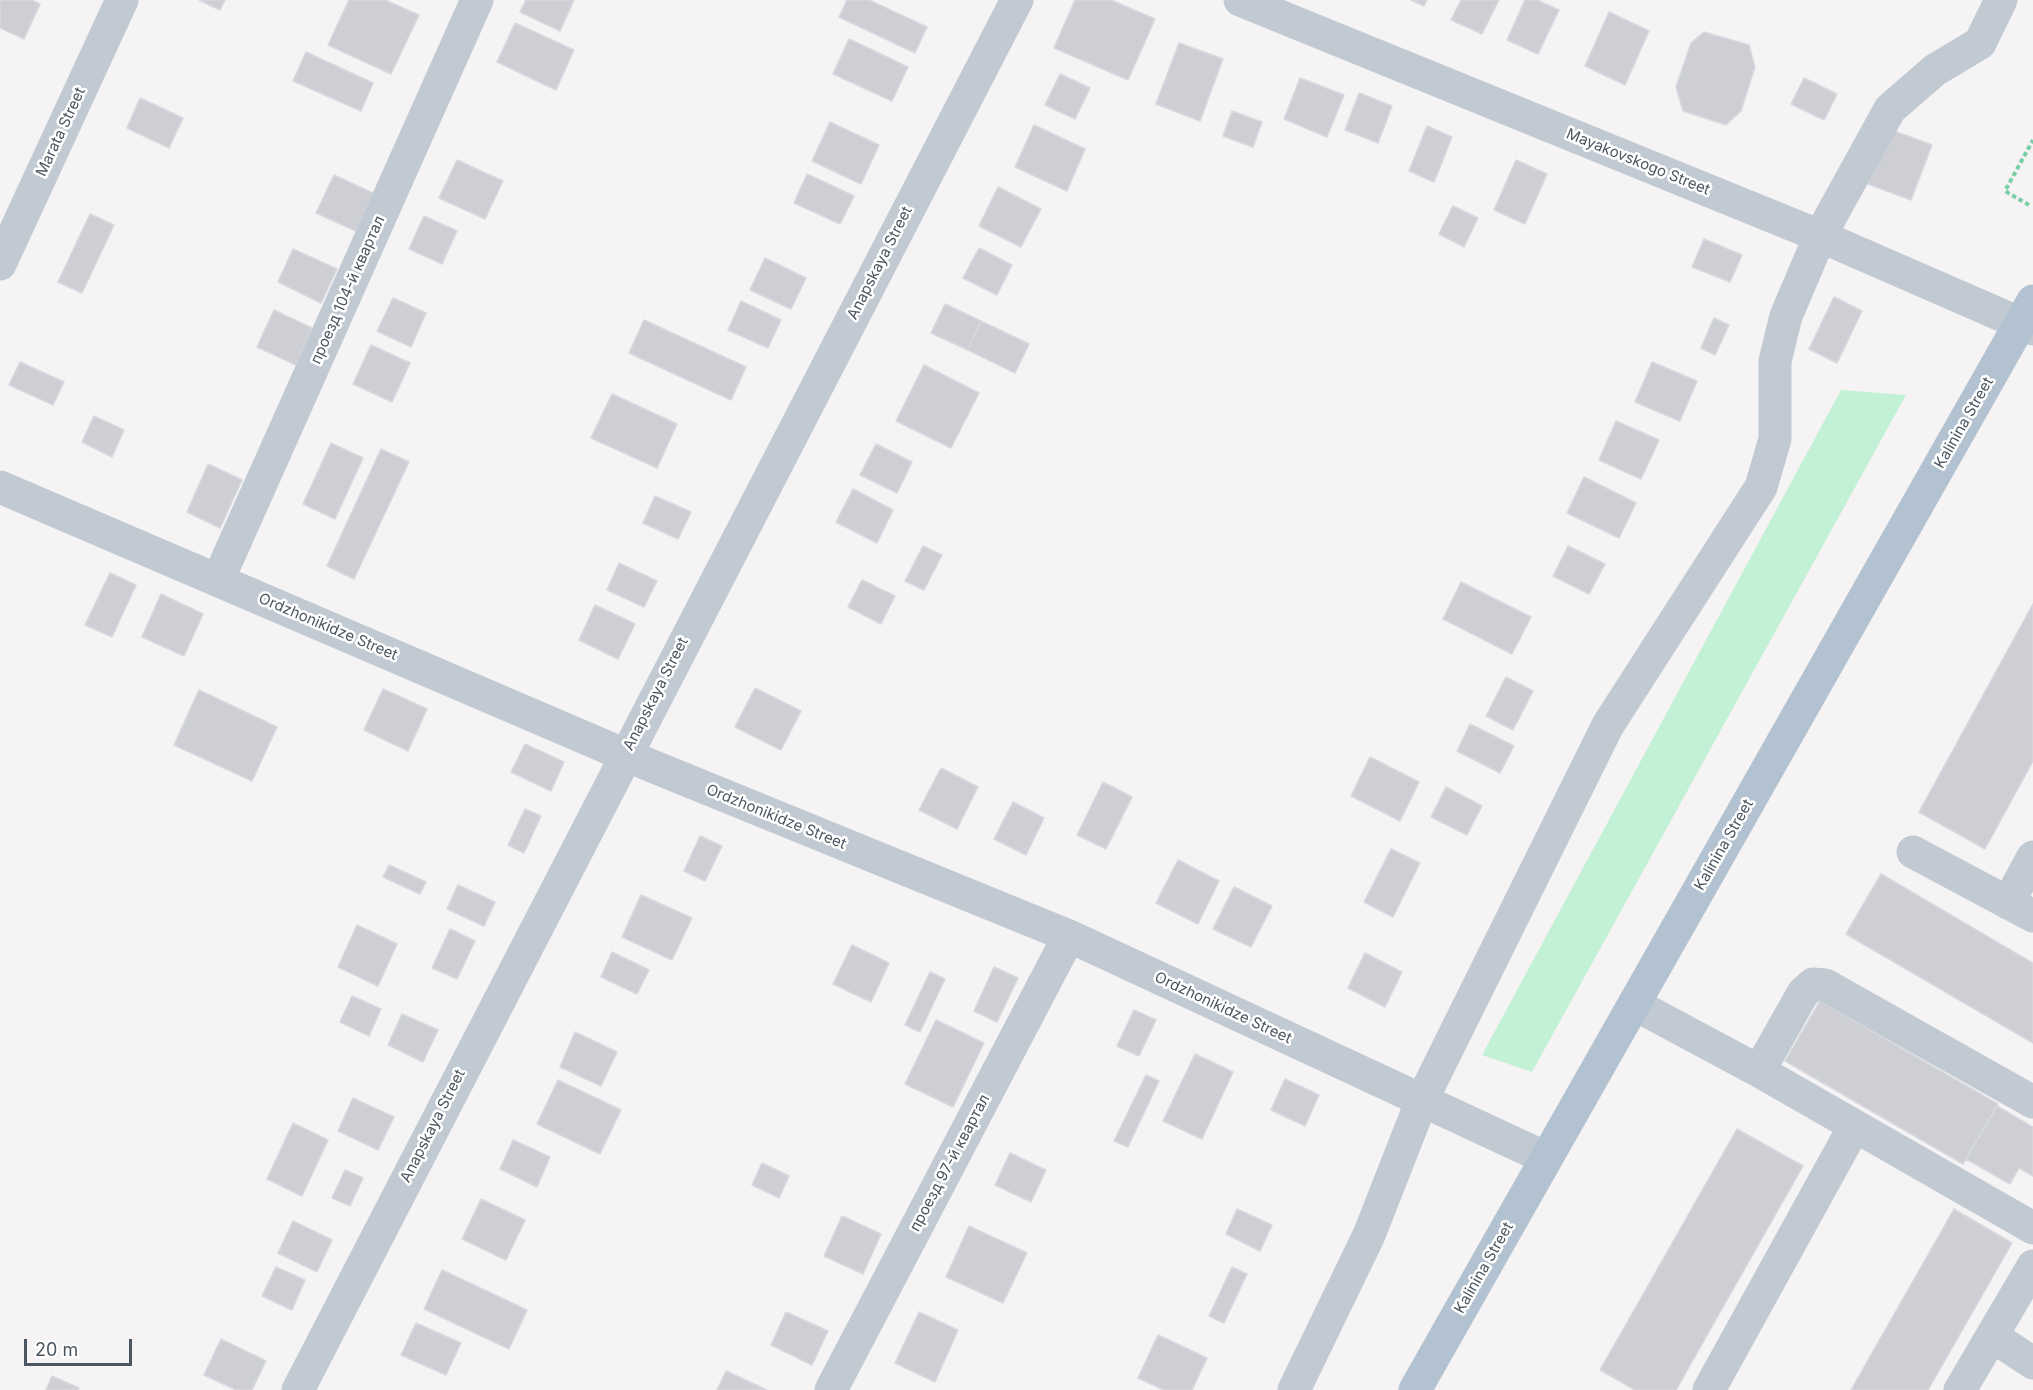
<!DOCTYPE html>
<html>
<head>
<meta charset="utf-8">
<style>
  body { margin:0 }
  #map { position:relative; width:2033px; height:1390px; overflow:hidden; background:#f5f3f3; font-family:Inter,sans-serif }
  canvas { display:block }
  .scale { position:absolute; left:24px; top:1339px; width:108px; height:27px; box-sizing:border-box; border:3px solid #4a5661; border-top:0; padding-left:8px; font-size:18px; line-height:21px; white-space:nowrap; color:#4a5661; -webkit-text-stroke:4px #fff; paint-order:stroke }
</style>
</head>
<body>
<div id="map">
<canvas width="2033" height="1390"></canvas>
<div class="scale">20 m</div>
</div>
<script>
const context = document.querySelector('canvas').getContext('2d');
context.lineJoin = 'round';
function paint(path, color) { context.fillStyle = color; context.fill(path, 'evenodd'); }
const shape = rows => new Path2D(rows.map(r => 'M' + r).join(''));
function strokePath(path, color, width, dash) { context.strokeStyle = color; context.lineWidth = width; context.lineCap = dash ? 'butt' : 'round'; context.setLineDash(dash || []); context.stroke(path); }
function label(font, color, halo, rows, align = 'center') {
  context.font = font + ' Inter,sans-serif'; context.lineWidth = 5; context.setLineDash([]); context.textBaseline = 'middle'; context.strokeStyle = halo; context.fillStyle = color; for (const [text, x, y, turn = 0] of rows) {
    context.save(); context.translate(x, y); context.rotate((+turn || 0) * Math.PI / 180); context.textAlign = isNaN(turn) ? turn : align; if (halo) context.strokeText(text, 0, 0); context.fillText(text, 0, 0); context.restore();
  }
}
paint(shape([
  [1841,390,1906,395,1532,1072,1482,1055]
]), '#c3f1d5');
const building = shape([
  [0,0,32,0,40,4,24,39,0,28,0,0],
  [199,0,225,0,220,10,199,0],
  [349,0,385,0,419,15,391,74,328,45,349,0],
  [526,0,574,0,560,31,520,12,526,0],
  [847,0,869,0,927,27,915,53,839,17,847,0],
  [1075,0,1111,0,1155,19,1128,80,1054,48,1075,0],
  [1411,0,1427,0,1424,6,1411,0],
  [1461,0,1499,0,1482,34,1451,20,1461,0],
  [1525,0,1537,0,1559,10,1538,54,1507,40,1525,0],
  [1609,12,1649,31,1625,85,1585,66,1609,12],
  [515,23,574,50,556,90,497,62,515,23],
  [1704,32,1749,45,1755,67,1741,111,1726,125,1683,111,1676,87,1691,43,1704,32],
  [849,39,908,67,892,101,833,74,849,39],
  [1179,43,1223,59,1200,121,1156,104,1179,43],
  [306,52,373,83,361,111,293,81,306,52],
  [1060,74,1090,88,1075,119,1045,105,1060,74],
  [1300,78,1344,95,1327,137,1284,119,1300,78],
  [1804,78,1837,94,1824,120,1791,104,1804,78],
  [1359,93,1392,106,1378,143,1345,130,1359,93],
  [140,98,183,118,169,148,127,128,140,98],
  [1232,111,1262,122,1253,147,1223,136,1232,111],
  [830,122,879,145,861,184,812,161,830,122],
  [1034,125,1085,149,1067,191,1015,167,1034,125],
  [1427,126,1452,137,1434,182,1409,171,1427,126],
  [1889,129,1932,145,1911,200,1868,184,1889,129],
  [457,160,503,181,485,219,439,198,457,160],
  [1516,160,1547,174,1525,224,1494,210,1516,160],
  [807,174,854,196,840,224,794,203,807,174],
  [334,175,373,193,356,231,316,213,334,175],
  [998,187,1041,209,1021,247,979,226,998,187],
  [1453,206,1478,218,1464,247,1439,234,1453,206],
  [90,214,114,225,82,293,58,282,90,214],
  [424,216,457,231,442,264,409,249,424,216],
  [1704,239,1742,255,1730,282,1692,267,1704,239],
  [979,248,1012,265,997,295,963,278,979,248],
  [293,249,337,269,321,303,278,282,293,249],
  [765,258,806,278,791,309,750,290,765,258],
  [1834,297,1862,311,1837,363,1809,349,1834,297],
  [393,298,426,313,411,347,377,331,393,298],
  [741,301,781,320,768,348,728,330,741,301],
  [945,304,981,321,968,350,931,333,945,304],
  [274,310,312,328,296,365,257,347,274,310],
  [1714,318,1729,325,1715,355,1701,348,1714,318],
  [644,320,746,367,731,400,629,353,644,320],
  [981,321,1029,344,1015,373,968,350,981,321],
  [371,345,410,363,392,402,353,384,371,345],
  [20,362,64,382,53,405,9,385,20,362],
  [1652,362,1697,381,1680,421,1635,402,1652,362],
  [924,365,979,393,951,448,896,421,924,365],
  [612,394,677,424,657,468,591,438,612,394],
  [94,416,124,430,112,457,82,442,94,416],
  [1616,421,1659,440,1641,479,1599,460,1616,421],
  [331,443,363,458,335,519,303,504,331,443],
  [876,444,912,462,897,493,860,475,876,444],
  [381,449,409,462,354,579,327,566,381,449],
  [208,464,242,480,220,528,187,512,208,464],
  [1584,477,1636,503,1619,538,1567,513,1584,477],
  [853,489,893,510,877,543,836,522,853,489],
  [655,496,691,512,678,539,643,523,655,496],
  [923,546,942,555,924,590,905,581,923,546],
  [1568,546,1605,564,1589,594,1553,576,1568,546],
  [619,563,657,581,644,607,607,590,619,563],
  [110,573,136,585,112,637,85,625,110,573],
  [862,580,895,596,881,624,848,607,862,580],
  [1461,582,1531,617,1512,654,1443,619,1461,582],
  [161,594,203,614,184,656,142,637,161,594],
  [2033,604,2033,761,1985,849,1919,812,2033,604],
  [595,605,635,624,618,659,579,640,595,605],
  [1506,677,1533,691,1513,730,1486,716,1506,677],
  [755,688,801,711,781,750,735,727,755,688],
  [383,689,427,709,408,751,364,730,383,689],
  [199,690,277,727,252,781,174,745,199,690],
  [1470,724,1514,746,1500,773,1457,751,1470,724],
  [525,744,564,762,551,791,511,772,525,744],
  [1370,757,1419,782,1400,821,1351,796,1370,757],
  [941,768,978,787,957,829,919,810,941,768],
  [1103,782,1132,797,1106,849,1077,835,1103,782],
  [1446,787,1482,806,1467,835,1431,817,1446,787],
  [1013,802,1044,818,1026,855,994,839,1013,802],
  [525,809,541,816,524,853,508,845,525,809],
  [700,836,722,846,705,881,684,871,700,836],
  [1391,849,1420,863,1393,917,1364,902,1391,849],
  [1178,860,1219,881,1198,924,1156,903,1178,860],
  [389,865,426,882,420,894,383,877,389,865],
  [1881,874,2033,963,2033,1043,1846,934,1881,874],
  [458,885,495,902,484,926,447,909,458,885],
  [1234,887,1272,906,1251,947,1213,929,1234,887],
  [641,895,692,918,672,960,622,937,641,895],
  [357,925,397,944,378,986,338,967,357,925],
  [450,929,475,941,457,979,432,968,450,929],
  [852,945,889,963,871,1002,833,984,852,945],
  [612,952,649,970,637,994,601,977,612,952],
  [1365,953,1402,972,1385,1007,1348,988,1365,953],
  [994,967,1018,978,997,1022,974,1011,994,967],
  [930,972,945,979,920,1032,905,1025,930,972],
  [352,996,381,1009,369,1036,340,1022,352,996],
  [1820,1001,1998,1104,1963,1164,1785,1061,1820,1001],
  [1134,1010,1156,1020,1139,1056,1117,1046,1134,1010],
  [402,1014,438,1030,423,1062,388,1045,402,1014],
  [936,1020,984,1043,953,1107,905,1084,936,1020],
  [575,1032,617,1052,601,1086,560,1067,575,1032],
  [1195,1054,1233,1072,1202,1139,1163,1121,1195,1054],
  [1146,1075,1159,1081,1128,1147,1114,1141,1146,1075],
  [1285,1079,1319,1095,1305,1126,1271,1110,1285,1079],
  [558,1080,621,1110,600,1154,537,1124,558,1080],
  [353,1098,394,1117,378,1150,338,1131,353,1098],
  [1997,1106,2033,1127,2033,1176,2019,1168,2010,1184,1966,1159,1997,1106],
  [293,1123,328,1140,302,1196,267,1179,293,1123],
  [1737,1129,1803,1166,1676,1390,1635,1390,1600,1370,1737,1129],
  [513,1140,550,1157,537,1187,500,1169,513,1140],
  [1010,1153,1046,1170,1031,1202,995,1185,1010,1153],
  [762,1163,789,1176,779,1198,752,1185,762,1163],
  [345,1170,363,1178,350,1206,332,1198,345,1170],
  [481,1199,525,1220,506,1260,462,1239,481,1199],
  [1237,1209,1272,1225,1260,1251,1226,1234,1237,1209],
  [1954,1209,2012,1243,1928,1390,1851,1390,1954,1209],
  [842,1216,881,1234,863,1274,824,1256,842,1216],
  [293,1221,332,1240,317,1272,278,1253,293,1221],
  [969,1226,1027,1253,1003,1303,946,1277,969,1226],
  [276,1267,305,1280,292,1310,262,1296,276,1267],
  [1232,1267,1247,1274,1224,1323,1209,1316,1232,1267],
  [442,1270,527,1310,509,1349,424,1309,442,1270],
  [786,1312,828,1331,812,1365,771,1345,786,1312],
  [919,1312,958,1330,935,1382,895,1363,919,1312],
  [416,1323,461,1343,446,1375,401,1355,416,1323],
  [1158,1335,1207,1358,1192,1390,1164,1390,1138,1378,1158,1335],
  [221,1339,266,1361,252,1390,236,1390,204,1375,221,1339],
  [726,1371,767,1390,717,1390,726,1371],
  [52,1376,79,1388,78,1390,46,1390,52,1376]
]);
paint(building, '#cdcfd5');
strokePath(building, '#d7d9de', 1.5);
strokePath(shape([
  [2029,205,2005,191,2033,140]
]), '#7ad0a6', 4, [4.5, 3]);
strokePath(shape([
  [1240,0,1820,236,2033,329],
  [0,264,122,0],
  [0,487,625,755,1069,936,1546,1158],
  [218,580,477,0],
  [1913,852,2033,916],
  [2008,903,2033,857],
  [1634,1004,1759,1071,2033,1228],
  [1759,1071,1803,993,1813,984,1825,985,2033,1102],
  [1992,1336,2033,1363],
  [298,1390,1017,0],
  [831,1390,1069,936],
  [1294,1390,1369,1235,1422,1100,1608,725,1761,487,1775,439,1775,361,1786,316,1820,236,1890,109,1935,70,1980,43,2001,0],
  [1709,1390,1854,1127],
  [1960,1390,2033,1266]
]), '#c1cad2', 33);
strokePath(shape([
  [1415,1390,2033,301]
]), '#b3c2d1', 33);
label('15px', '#4a5661', '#fff', [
  ["Marata Street",61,132,-65],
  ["Mayakovskogo Street",1638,162,22],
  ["Anapskaya Street",880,263,-63],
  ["проезд 104-й квартал",348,290,-66],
  ["Kalinina Street",1964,423,-60],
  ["Ordzhonikidze Street",328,627,23],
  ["Anapskaya Street",656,694,-63],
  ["Ordzhonikidze Street",776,817,22],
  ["Kalinina Street",1724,845,-60],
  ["Ordzhonikidze Street",1223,1008,25],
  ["Anapskaya Street",433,1126,-63],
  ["проезд 97-й квартал",950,1163,-62],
  ["Kalinina Street",1484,1268,-60]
]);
</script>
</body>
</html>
